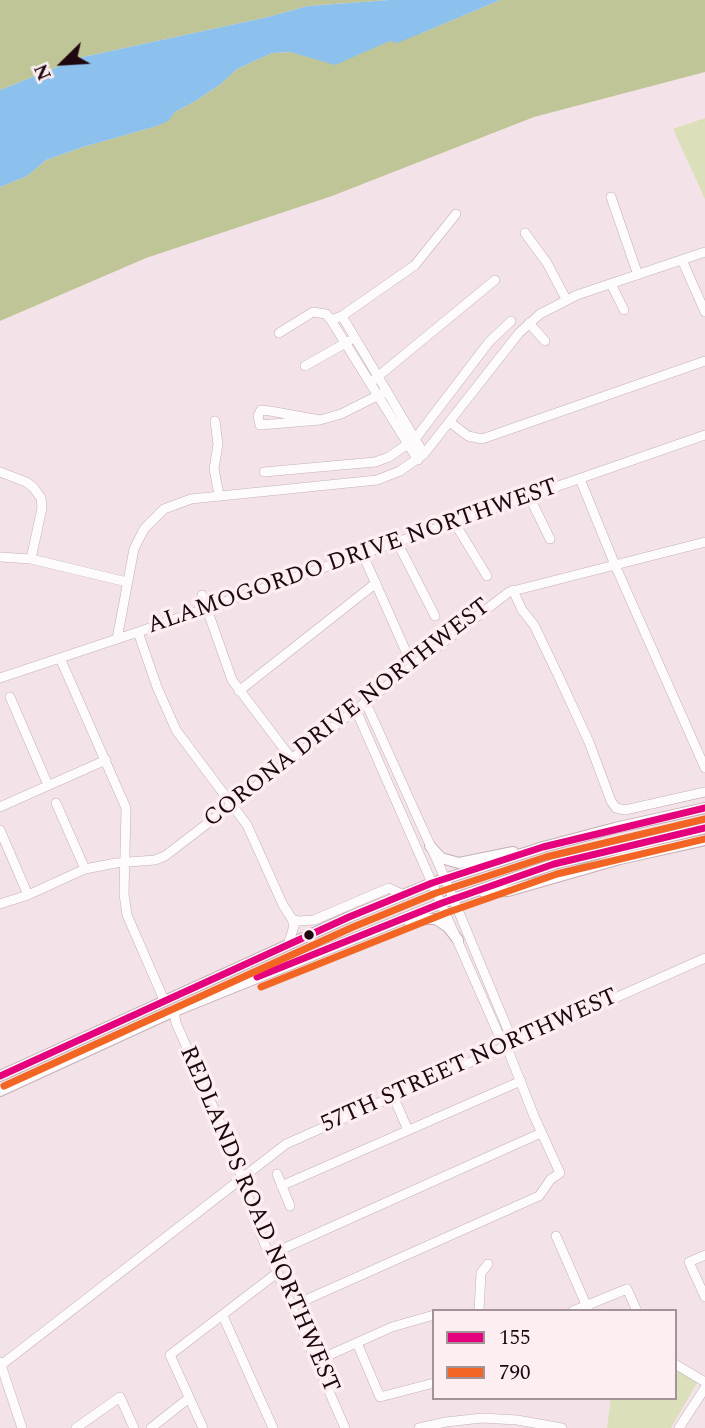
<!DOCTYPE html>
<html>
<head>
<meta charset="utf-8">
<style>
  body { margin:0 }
  #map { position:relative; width:705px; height:1428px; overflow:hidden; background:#f3e3e8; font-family:Spectral,serif }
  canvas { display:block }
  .legend { position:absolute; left:432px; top:1309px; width:245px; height:91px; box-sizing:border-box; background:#fdeef1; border:2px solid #a49297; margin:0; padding:9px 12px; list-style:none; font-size:21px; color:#1e070f }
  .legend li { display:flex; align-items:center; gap:14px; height:35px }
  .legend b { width:35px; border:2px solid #a49297 }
  .north { position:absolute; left:28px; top:28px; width:70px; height:70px; -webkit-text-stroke:5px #fdeef1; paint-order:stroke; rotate:246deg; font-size:19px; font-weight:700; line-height:28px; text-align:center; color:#1e070f }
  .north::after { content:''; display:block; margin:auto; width:24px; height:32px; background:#1e070f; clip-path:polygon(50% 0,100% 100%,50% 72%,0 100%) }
</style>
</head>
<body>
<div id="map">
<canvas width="705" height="1428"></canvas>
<ul class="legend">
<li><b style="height:9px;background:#e5007d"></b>155</li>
<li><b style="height:9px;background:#f26522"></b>790</li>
</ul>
<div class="north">N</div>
</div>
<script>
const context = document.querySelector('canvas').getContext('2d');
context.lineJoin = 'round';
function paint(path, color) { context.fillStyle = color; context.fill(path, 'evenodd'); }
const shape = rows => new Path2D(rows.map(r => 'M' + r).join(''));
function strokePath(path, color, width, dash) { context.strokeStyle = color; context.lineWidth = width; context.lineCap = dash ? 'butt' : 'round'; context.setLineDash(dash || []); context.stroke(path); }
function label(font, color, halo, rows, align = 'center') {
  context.font = font + ' Spectral,serif'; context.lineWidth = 7; context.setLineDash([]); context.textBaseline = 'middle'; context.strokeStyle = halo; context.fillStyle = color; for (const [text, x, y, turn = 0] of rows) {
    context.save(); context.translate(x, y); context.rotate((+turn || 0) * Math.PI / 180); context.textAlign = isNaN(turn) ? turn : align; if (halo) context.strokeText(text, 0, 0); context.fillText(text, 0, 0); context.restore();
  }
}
paint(shape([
  [705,118,705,199,673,129],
  [675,1368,698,1381,671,1428,607,1428,611,1398,675,1398]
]), '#dbdfba');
paint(shape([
  [0,0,390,0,308,6,268,17,83,57,0,90],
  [500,0,705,0,705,72,534,117,332,196,146,258,0,321,0,187,27,176,46,160,83,147,157,126,168,120,175,112,197,100,222,83,237,69,272,53,290,52,335,64,390,41,422,33]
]), '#c0c597');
paint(shape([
  [390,0,500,0,422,33,397,43,390,41,335,65,290,52,272,53,237,69,222,83,197,100,175,112,168,121,157,126,83,147,46,160,27,176,0,187,0,90,83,57,268,17,308,6]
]), '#8bc1ec');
const minor = shape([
  [611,197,638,275],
  [525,233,547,263,566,299],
  [682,260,705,312],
  [611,284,624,310],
  [342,316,424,454],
  [331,320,418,460],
  [529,323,545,341],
  [279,333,313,312,326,314,331,320,342,316,415,265,456,214],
  [305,366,349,341],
  [370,383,495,280],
  [320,420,270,411,261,410,258,416,260,425,320,420,341,414,387,391],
  [215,421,218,444,214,469,219,495],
  [451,423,468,436,482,439,705,361],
  [0,472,26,482,33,487,41,498,42,508,31,559],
  [264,472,375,462,389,457,415,439,489,342,511,321],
  [580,479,615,565,705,768],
  [529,496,550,539],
  [454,522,487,576],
  [397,542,435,616],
  [363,555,412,665],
  [0,557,31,559,127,582],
  [513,590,522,610,534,625,558,675,589,742,611,801,616,808,625,810,705,792],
  [202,595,232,680,291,758],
  [138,632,157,687,176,730,247,825,283,905,292,919,294,926,288,945],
  [117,639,134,549,144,529,164,509,191,499,377,480,400,471,424,454,519,333,540,314,577,295,705,252],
  [60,658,126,808,124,894,127,915,164,1000],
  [0,678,138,632,705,435],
  [239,691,376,583],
  [10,697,48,785],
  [365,701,440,867,508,1030,506,1045],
  [56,803,85,869],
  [0,807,106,760],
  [0,830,28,895],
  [0,904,28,895,85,869,116,863,155,860,165,856,509,592,705,542],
  [292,919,299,921,314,920,389,888,404,895],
  [174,1011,176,1023,233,1152,260,1233,345,1428],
  [393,1096,408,1130],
  [277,1174,290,1206],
  [281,1186,521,1081],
  [556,1236,588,1309],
  [269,1255,541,1133],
  [705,1255,689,1262,705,1297],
  [292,1306,539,1196,551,1179,560,1173,534,1116,506,1045,498,1033,355,708],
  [479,1311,481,1273,488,1264],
  [573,1311,627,1289,637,1311],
  [223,1316,273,1428],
  [357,1343,380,1397,434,1383],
  [316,1361,392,1327,434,1315],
  [0,1362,22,1428],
  [675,1364,705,1382],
  [0,1366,286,1144,705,958],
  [76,1428,120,1397,134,1428],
  [151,1428,189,1398],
  [203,1428,170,1355,277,1273],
  [419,1428,446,1422,482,1418,517,1420,562,1428],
  [679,1428,705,1388]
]);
const major = shape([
  [430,846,441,858,459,863,513,852],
  [484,892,508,891,620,859,705,840],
  [410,923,421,919,436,919,448,927,458,940],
  [0,1076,349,917,432,883,543,847,615,828,705,808],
  [0,1091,170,1013,442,903,554,864,705,828]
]);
strokePath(minor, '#c4b0b6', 10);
strokePath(major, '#c4b0b6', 12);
strokePath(minor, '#fdfbfc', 9);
strokePath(major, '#fdfbfc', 10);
strokePath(shape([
  [257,977,442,903,554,864,705,828],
  [0,1076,349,917,432,883,543,847,705,808]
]), '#e5007d', 7);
strokePath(shape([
  [261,987,446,913,557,874,705,839],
  [4,1086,353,927,436,893,546,857,705,819]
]), '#f26522', 7);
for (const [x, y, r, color] of [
  [309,935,6,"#1e070f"]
]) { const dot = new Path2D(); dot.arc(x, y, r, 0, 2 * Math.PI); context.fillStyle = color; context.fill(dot); strokePath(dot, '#fdeef1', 2.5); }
label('24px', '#1e070f', '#fdeef1', [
  ["ALAMOGORDO DRIVE NORTHWEST",353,558,-19],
  ["CORONA DRIVE NORTHWEST",348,714,-38],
  ["57TH STREET NORTHWEST",470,1062,-24],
  ["REDLANDS ROAD NORTHWEST",258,1220,67]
]);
</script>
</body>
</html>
